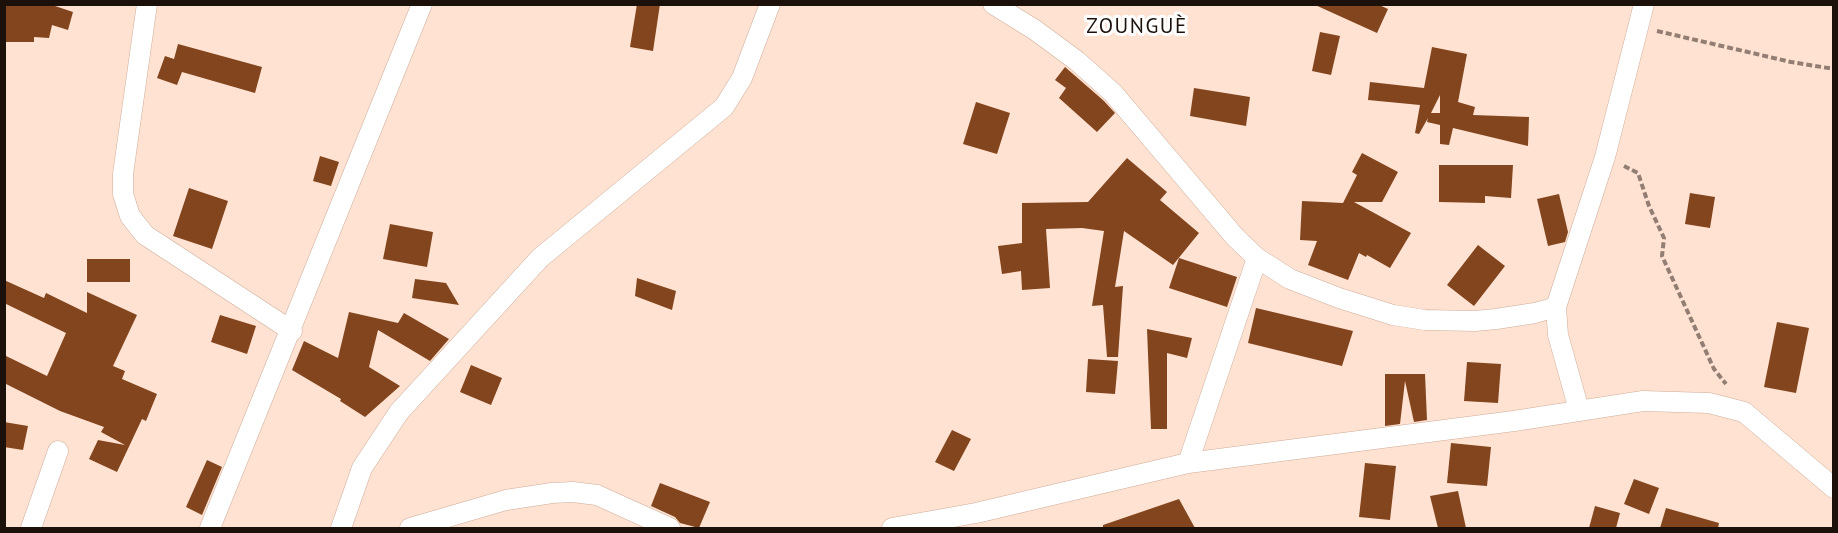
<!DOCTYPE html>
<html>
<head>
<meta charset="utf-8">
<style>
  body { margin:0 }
  #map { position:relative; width:1838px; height:533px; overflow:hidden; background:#ffe2d2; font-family:"PT Sans",sans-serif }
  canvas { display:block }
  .frame { position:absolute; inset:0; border:6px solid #1c110a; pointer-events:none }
</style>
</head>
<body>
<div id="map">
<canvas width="1838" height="533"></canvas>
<div class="frame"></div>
</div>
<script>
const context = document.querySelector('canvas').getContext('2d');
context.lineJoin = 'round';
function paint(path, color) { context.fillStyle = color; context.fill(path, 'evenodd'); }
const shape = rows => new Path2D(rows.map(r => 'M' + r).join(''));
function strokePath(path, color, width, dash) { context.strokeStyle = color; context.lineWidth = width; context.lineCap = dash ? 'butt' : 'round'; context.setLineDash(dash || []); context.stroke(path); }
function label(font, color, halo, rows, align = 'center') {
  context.font = font + ' "PT Sans",sans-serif'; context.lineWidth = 6; context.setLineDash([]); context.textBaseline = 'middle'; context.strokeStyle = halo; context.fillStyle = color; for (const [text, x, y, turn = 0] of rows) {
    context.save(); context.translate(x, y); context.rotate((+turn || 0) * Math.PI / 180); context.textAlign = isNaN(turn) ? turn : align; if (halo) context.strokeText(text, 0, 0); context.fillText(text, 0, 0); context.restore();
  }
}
paint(shape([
  [4,4,49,4,73,12,68,30,52,25,49,38,34,37,34,42,4,42],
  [637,4,660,4,653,51,630,47],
  [1313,4,1377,4,1388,9,1377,33],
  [1320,32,1340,36,1331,75,1312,71],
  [178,44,262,67,255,93,182,72,177,85,157,78,165,56,174,59],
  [1432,47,1467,54,1458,102,1475,107,1473,115,1529,117,1528,146,1453,128,1449,145,1440,144,1440,125,1427,122,1428,118,1419,134,1415,133,1420,105,1368,100,1370,82,1424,88],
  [1440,95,1440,113,1431,113],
  [1065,67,1104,101,1115,113,1097,132,1059,98,1066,88,1055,80],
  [1194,88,1250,97,1246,126,1190,116],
  [976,102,1010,113,997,154,963,144],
  [1362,153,1398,172,1382,202,1354,202,1411,233,1390,268,1367,255,1366,257,1359,253,1348,280,1308,265,1317,241,1300,240,1302,201,1343,203,1357,175,1352,172],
  [320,156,339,162,331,186,313,181],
  [1127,158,1167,192,1160,200,1199,233,1173,265,1124,231,1115,287,1123,286,1118,357,1107,357,1103,305,1092,306,1104,231,1082,228,1046,229,1050,288,1022,290,1021,271,1002,274,998,246,1022,243,1022,203,1088,202],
  [1439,165,1513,165,1511,198,1485,196,1485,203,1439,202],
  [189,188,228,201,212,249,173,236],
  [1690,193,1715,197,1710,228,1685,224],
  [1559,194,1568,232,1565,242,1548,246,1537,199],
  [390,224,433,232,427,267,383,259],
  [1478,245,1505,266,1474,306,1447,285],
  [1179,258,1237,277,1227,307,1169,288],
  [87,259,130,259,130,282,87,282],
  [637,278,676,291,672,310,635,296],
  [415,279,446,283,459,305,412,298],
  [4,280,44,298,46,293,87,313,87,292,137,315,113,366,125,371,122,379,157,394,146,421,142,419,117,472,89,459,98,440,125,445,101,432,104,427,60,411,4,383,4,355,47,376,66,333,4,303],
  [1256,308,1353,331,1342,366,1248,343],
  [349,312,398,323,404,313,449,339,430,361,378,330,369,367,400,386,365,417,340,401,341,399,292,370,304,341,338,358],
  [220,315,256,326,247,354,211,342],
  [1777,322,1809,328,1796,393,1764,387],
  [1147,329,1192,338,1187,358,1167,353,1167,429,1151,429],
  [1088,359,1118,361,1115,394,1086,392],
  [1467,362,1501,364,1498,403,1464,401],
  [471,365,502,378,491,405,460,392],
  [1385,374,1425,374,1427,420,1414,422,1405,381,1400,424,1385,426],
  [4,422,28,426,23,450,4,447],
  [952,430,971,439,954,471,935,462],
  [1451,443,1491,447,1487,486,1447,483],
  [207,460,222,467,202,515,186,507],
  [1365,463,1396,466,1390,520,1359,517],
  [1634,479,1659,488,1649,514,1624,504],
  [660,483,710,502,699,528,680,523,675,517,651,506],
  [1458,491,1466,528,1438,528,1430,496],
  [1179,499,1195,528,1103,528,1103,525],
  [1595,506,1620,513,1616,528,1589,528],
  [1666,508,1719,523,1718,528,1660,528]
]), '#82451d');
const street = shape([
  [147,4,123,174,123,194,130,216,145,235,292,331],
  [993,4,1035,30,1077,61,1113,93,1235,237,1257,258,1290,279,1339,298,1393,315,1425,320,1475,321,1496,319,1535,313,1556,307],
  [1579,410,1558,335,1556,307,1605,157,1644,4],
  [1188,463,1257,258],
  [31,528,58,451],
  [210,528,422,4],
  [341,528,362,468,399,412,540,258,724,107,742,78,770,4],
  [410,528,506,500,552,493,573,492,597,495,670,528],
  [892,528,976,513,1188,463,1514,421,1643,401,1709,403,1744,412,1834,488]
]);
strokePath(street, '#ceac99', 21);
strokePath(shape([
  [1657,31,1791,62,1834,69],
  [1624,166,1638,173,1649,206,1664,238,1662,256,1714,369,1726,384]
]), '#937e73', 4, [6, 3]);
strokePath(street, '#fff', 20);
context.letterSpacing = '1.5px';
label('21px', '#1c110a', '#fff', [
  ["ZOUNGUÈ",1137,27]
]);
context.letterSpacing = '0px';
</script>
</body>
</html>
